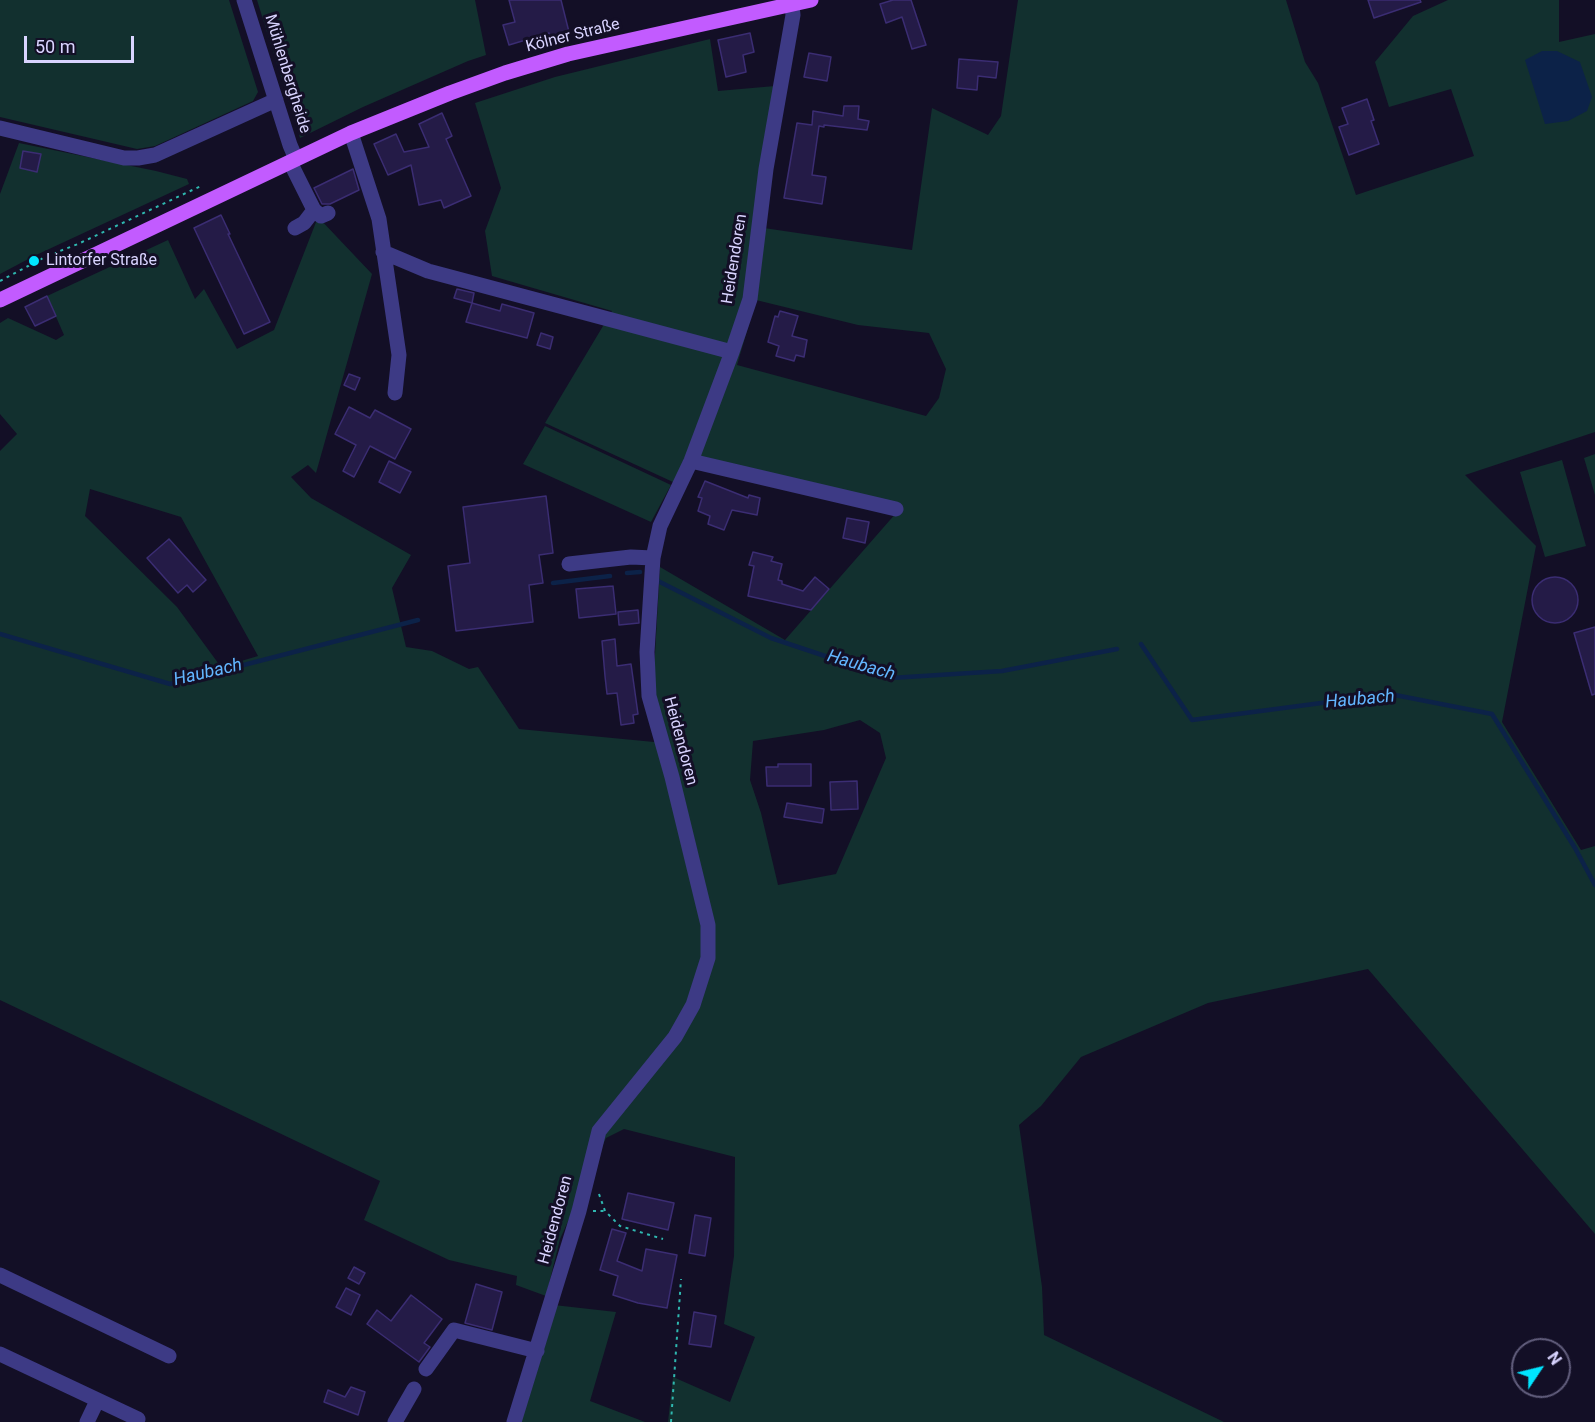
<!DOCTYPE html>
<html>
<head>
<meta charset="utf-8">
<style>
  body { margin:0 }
  #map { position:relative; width:1595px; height:1422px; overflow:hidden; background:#130f26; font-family:Roboto,sans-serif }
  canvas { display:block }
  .north { position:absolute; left:1511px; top:1338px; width:60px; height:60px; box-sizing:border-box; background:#130f26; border:2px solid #625e7d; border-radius:50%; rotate:55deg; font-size:16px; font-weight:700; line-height:24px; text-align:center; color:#d9d4ff }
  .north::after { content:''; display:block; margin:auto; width:21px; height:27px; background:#00e5ff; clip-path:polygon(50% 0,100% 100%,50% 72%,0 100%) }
  .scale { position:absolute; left:24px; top:36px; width:110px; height:27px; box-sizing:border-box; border:3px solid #d9d4ff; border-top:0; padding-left:8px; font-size:18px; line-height:21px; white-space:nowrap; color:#d9d4ff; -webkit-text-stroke:4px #130f26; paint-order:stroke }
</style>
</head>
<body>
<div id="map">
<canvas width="1595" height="1422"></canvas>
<div class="north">N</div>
<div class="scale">50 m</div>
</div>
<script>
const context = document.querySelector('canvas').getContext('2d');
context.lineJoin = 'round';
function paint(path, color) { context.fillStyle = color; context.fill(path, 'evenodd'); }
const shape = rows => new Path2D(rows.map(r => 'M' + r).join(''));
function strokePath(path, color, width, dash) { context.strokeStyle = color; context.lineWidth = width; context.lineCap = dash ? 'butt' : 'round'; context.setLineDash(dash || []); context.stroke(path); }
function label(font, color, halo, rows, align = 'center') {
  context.font = font + ' Roboto,sans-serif'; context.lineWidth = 6; context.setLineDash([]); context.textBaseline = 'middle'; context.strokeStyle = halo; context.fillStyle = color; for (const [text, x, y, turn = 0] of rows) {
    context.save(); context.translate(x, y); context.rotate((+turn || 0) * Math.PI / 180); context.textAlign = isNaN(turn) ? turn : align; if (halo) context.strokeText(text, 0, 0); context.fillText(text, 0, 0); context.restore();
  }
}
paint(shape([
  [0,0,229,0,258,92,253,101,155,146,137,149,0,117],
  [257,0,475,0,486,55,468,61,363,107,300,138],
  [1018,0,1286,0,1305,62,1318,83,1356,195,1474,156,1451,89,1389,107,1375,62,1413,16,1448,0,1559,0,1559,42,1595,34,1595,432,1465,475,1536,546,1502,722,1581,850,1595,846,1595,1234,1368,969,1208,1003,1081,1057,1041,1106,1019,1125,1042,1287,1044,1335,1224,1422,668,1422,673,1377,730,1402,755,1337,724,1324,734,1256,735,1157,624,1129,606,1138,560,1239,546,1296,516,1285,517,1276,449,1260,364,1220,380,1181,0,1000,0,451,17,434,0,414,0,323,8,318,56,340,64,335,47,296,168,240,195,299,204,289,237,349,274,330,318,217,372,274,316,473,308,465,291,477,311,498,411,555,392,588,406,647,432,651,469,669,478,667,519,729,654,742,666,737,653,689,660,567,785,640,897,512,692,462,673,482,545,423,612,311,492,276,485,231,501,188,475,103,555,77,710,39,718,91,775,86,764,228,912,250,932,108,988,135,1001,116],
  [756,300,858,325,929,333,946,369,939,398,926,416,737,365],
  [90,489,181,517,258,656,221,667,177,607,85,516],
  [860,720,880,733,886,758,836,874,778,885,761,813,750,780,753,741,824,730],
  [19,143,156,171,187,179,189,184,34,256,0,274,0,194],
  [545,426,671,485,651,522,523,464],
  [1595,454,1595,495,1584,458],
  [1562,460,1586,546,1545,557,1520,472],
  [545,1304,616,1312,590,1401,645,1422,508,1422]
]), '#12302f');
paint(shape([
  [1542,51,1557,51,1580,62,1592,97,1587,111,1568,121,1545,124,1525,60]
]), '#0c2248');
strokePath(shape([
  [627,573,640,572],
  [656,580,771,638,891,678,1002,671,1117,649],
  [553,583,610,576],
  [0,634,170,684,418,620],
  [1141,644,1192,720,1390,694,1492,714,1575,848,1595,885]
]), '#0c2248', 4.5);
const building = shape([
  [509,0,561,0,569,32,550,37,549,33,509,45,503,25,515,22,509,0],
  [893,0,911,0,926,45,912,49,902,17,886,23,880,4,893,0],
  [1368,0,1420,0,1421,2,1374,18,1368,0],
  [750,33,754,52,743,55,746,72,726,77,718,40,750,33],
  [809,53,831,57,827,81,804,77,809,53],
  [959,59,998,62,996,78,978,76,977,90,957,88,959,59],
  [1367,99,1374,120,1371,121,1379,144,1349,155,1339,127,1348,124,1342,108,1367,99],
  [844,106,859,106,858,119,869,121,867,130,824,125,824,127,819,126,812,175,826,177,822,204,784,198,797,123,812,125,813,111,843,116,844,106],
  [442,113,452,136,446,139,471,196,444,208,441,200,419,205,411,165,388,175,374,144,396,134,404,152,429,147,419,124,442,113],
  [23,151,41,154,37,172,20,168,23,151],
  [353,169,359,190,330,204,322,204,314,188,353,169],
  [221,215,230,234,228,234,270,322,244,334,194,228,221,215],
  [457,289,474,293,472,303,500,311,502,304,534,313,527,338,466,322,472,303,454,298,457,289],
  [47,296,56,316,35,326,25,307,47,296],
  [780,311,798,316,792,336,807,340,804,357,796,355,794,361,776,356,779,346,768,342,775,316,778,317,780,311],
  [541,333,553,337,550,349,537,345,541,333],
  [349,374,360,378,355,390,344,385,349,374],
  [349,407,370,418,375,410,411,429,395,459,370,446,354,477,343,471,356,445,335,434,349,407],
  [389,461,411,472,400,493,379,482,389,461],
  [705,481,748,498,749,495,760,498,757,515,732,510,724,530,708,524,710,516,698,511,702,498,698,497,705,481],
  [546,496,553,553,539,555,543,583,529,585,533,622,456,631,448,566,470,563,463,507,546,496],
  [847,518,869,522,865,543,843,538,847,518],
  [169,539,206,580,193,592,187,585,178,593,147,558,169,539],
  [753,552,773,557,771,561,782,564,778,580,782,581,782,584,803,591,815,577,829,589,811,610,748,596,754,566,749,565,753,552],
  '1532 600a23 23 0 1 1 46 0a23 23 0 1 1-46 0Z',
  [613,586,616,614,579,618,576,589,613,586],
  [638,610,639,623,619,625,618,612,638,610],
  [1595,627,1595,694,1592,695,1574,633,1595,627],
  [615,639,617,666,631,664,638,714,633,715,634,723,621,725,617,693,607,694,605,676,602,641,615,639],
  [778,764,811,764,811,786,767,786,766,767,778,767,778,764],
  [857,781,858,809,831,810,830,782,857,781],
  [787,803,824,809,822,823,784,817,787,803],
  [628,1193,674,1203,668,1230,622,1219,628,1193],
  [695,1215,711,1218,705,1256,689,1253,695,1215],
  [612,1229,626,1233,617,1261,642,1271,646,1249,677,1255,667,1308,638,1303,613,1295,618,1276,600,1270,612,1229],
  [354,1267,365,1273,359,1284,348,1278,354,1267],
  [476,1284,502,1292,492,1330,465,1323,476,1284],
  [346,1288,360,1295,351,1315,336,1307,346,1288],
  [411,1295,442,1319,424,1343,430,1347,419,1362,367,1324,377,1310,391,1321,411,1295],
  [694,1312,716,1316,711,1347,689,1344,694,1312],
  [351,1387,365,1392,358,1415,324,1402,328,1390,345,1397,351,1387]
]);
paint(building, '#241b47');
strokePath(building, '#3b2d73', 1.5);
strokePath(shape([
  [0,281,47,256,78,244,203,185],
  [599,1194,605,1211,620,1226,663,1239],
  [593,1211,605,1211],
  [671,1422,681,1279]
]), '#2fb8b0', 2, [3, 4.5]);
strokePath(shape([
  [244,0,290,145,296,159],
  [0,128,124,158,138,158,155,155,276,100],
  [351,133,379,219,399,355,395,393],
  [290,162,314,210],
  [295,228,304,223,314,210,321,216,328,213],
  [383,252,428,271,732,352],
  [691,461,896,509],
  [569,564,631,557,653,558],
  [0,1275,169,1356],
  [0,1354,138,1419],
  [426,1369,454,1330,537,1351],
  [87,1422,97,1401],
  [395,1422,414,1389],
  [514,1422,579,1211,599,1131,675,1037,693,1005,708,958,708,925,672,777,649,696,647,652,653,558,660,526,691,461,732,352,750,299,766,169,793,15,792,5]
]), '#3d3a85', 15);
strokePath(shape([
  [0,300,351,133,450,93,505,73,568,54,811,0]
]), '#c25bff', 15);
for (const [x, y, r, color] of [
  [34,261,6,"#00e5ff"]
]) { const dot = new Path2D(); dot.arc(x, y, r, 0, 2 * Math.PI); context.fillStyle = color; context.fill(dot); strokePath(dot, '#130f26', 2); }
label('16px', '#d9d4ff', '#130f26', [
  ["Kölner Straße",573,36,-14],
  ["Mühlenbergheide",287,74,73],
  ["Heidendoren",735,259,-81],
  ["Heidendoren",680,741,75],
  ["Heidendoren",556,1220,-75]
]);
label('16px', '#d9d4ff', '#130f26', [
  ["Lintorfer Straße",46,261]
], 'left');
label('italic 18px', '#62b6ff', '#130f26', [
  ["Haubach",861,666,16],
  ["Haubach",208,673,-13],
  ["Haubach",1360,700,-5]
]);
</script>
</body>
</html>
